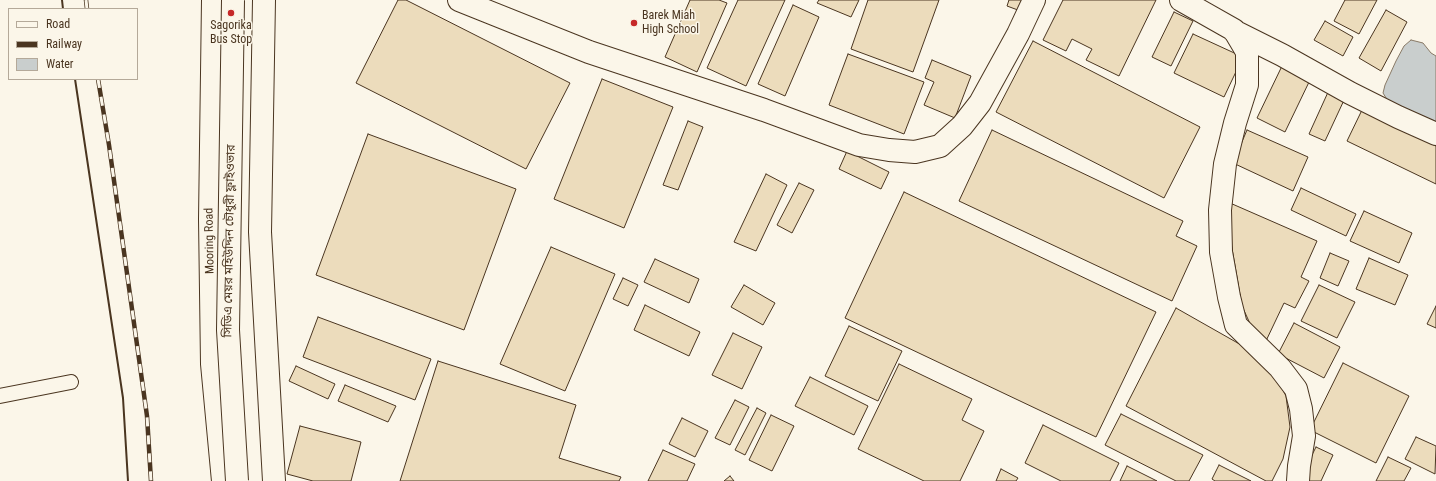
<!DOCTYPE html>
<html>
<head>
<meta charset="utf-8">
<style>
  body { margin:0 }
  #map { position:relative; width:1436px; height:481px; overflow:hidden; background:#fbf6e9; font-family:"Roboto Condensed",sans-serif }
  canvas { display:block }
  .legend { position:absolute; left:8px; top:8px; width:130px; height:72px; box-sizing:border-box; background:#fbf6e9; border:1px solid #b4a999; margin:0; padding:5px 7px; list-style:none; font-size:12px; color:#4a3520 }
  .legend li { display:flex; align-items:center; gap:8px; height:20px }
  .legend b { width:20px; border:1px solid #b4a999 }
</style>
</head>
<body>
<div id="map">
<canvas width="1436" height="481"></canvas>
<ul class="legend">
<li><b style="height:5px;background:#fbf6e9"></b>Road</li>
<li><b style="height:5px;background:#4a3520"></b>Railway</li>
<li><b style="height:11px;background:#c9cecd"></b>Water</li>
</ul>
</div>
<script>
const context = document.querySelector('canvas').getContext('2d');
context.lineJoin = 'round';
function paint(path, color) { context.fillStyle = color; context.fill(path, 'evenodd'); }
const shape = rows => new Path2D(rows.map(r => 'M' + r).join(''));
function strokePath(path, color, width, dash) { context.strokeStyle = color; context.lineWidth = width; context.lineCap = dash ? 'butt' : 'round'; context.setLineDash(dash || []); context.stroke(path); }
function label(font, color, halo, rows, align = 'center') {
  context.font = font + ' "Roboto Condensed","Noto Sans Bengali",sans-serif'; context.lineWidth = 3; context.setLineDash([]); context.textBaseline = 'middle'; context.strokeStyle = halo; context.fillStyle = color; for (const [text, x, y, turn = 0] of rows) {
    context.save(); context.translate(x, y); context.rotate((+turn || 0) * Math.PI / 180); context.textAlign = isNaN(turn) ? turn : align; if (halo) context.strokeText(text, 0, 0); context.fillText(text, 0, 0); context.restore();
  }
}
const water = shape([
  [1411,40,1423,43,1431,53,1436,56,1436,125,1388,101,1383,93,1385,85,1396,61,1404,46,1411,40]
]);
paint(water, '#c9cecd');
strokePath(water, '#887966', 1);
const building = shape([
  [398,0,406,0,570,83,526,169,356,83,398,0],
  [690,0,719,0,727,3,697,72,665,57,690,0],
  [738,0,785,0,746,86,707,68,738,0],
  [819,0,859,0,851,17,817,3,819,0],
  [868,0,939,0,913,72,851,49,868,0],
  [1009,0,1031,0,1026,13,1007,6,1009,0],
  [1063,0,1156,0,1119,76,1086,60,1092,49,1072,39,1066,51,1043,40,1063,0],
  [1345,0,1377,0,1359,34,1334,21,1345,0],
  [793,5,819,17,785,96,758,84,793,5],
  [1386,10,1407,22,1381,71,1359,58,1386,10],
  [1174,12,1193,21,1171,66,1152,57,1174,12],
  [1325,21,1353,37,1343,56,1314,40,1325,21],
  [1193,34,1243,57,1224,97,1174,73,1193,34],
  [1033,41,1200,127,1164,198,996,112,1033,41],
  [848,54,924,82,904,134,829,105,848,54],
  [932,60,971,76,955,118,924,105,934,82,925,78,932,60],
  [1282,66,1310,80,1285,132,1257,118,1282,66],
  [602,79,673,107,624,228,554,199,602,79],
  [1329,90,1345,98,1325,141,1309,134,1329,90],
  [1362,110,1436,146,1436,184,1347,141,1362,110],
  [688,121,703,127,678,190,663,185,688,121],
  [992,130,1183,221,1176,236,1197,246,1172,301,959,201,992,130],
  [1247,130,1308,157,1293,191,1233,163,1247,130],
  [368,134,516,189,464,330,316,275,368,134],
  [847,151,889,172,881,189,839,169,847,151],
  [766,174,787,185,756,251,734,242,766,174],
  [799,183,814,190,792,233,777,225,799,183],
  [1301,188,1356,214,1346,236,1291,210,1301,188],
  [904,192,1156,312,1096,437,845,318,904,192],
  [1230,203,1317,241,1301,277,1309,281,1295,308,1284,303,1265,343,1252,328,1242,306,1230,237,1230,203],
  [1364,211,1412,233,1399,263,1350,241,1364,211],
  [551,247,615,274,565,391,500,364,551,247],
  [1330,253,1349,261,1338,286,1320,278,1330,253],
  [1369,258,1408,275,1395,305,1356,289,1369,258],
  [655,259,699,279,689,303,644,282,655,259],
  [623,278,638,285,628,306,613,299,623,278],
  [744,285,775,303,763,325,731,307,744,285],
  [1319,285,1355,302,1337,338,1301,321,1319,285],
  [645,305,700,332,689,356,634,330,645,305],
  [1436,306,1436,328,1427,324,1436,306],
  [1176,308,1243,346,1274,373,1286,396,1290,427,1283,459,1272,481,1266,481,1126,406,1176,308],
  [318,317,431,359,415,400,303,357,318,317],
  [1294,323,1340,347,1324,378,1278,354,1294,323],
  [849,326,902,351,878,401,825,376,849,326],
  [733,333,762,347,742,389,712,375,733,333],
  [438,361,576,405,559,458,621,477,619,481,400,481,438,361],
  [1343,363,1409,396,1376,463,1310,430,1343,363],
  [899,364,972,399,962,420,984,431,960,481,924,481,858,449,899,364],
  [296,366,335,384,328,399,289,381,296,366],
  [810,377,868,406,854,435,795,406,810,377],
  [345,385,396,406,388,422,338,401,345,385],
  [735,400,749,407,730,445,715,438,735,400],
  [757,408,766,413,745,455,735,450,757,408],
  [1121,414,1203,455,1189,481,1176,481,1105,445,1121,414],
  [771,415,794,426,772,471,749,460,771,415],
  [682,418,708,431,695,457,669,444,682,418],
  [1043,425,1119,463,1110,481,1061,481,1025,463,1043,425],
  [300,426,361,442,351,481,313,481,287,474,300,426],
  [1416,437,1436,446,1435,474,1405,459,1416,437],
  [1316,447,1333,455,1321,481,1303,481,1300,479,1316,447],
  [663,450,695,464,687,481,648,481,663,450],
  [1388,457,1411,468,1404,481,1376,481,1388,457],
  [1219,465,1251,481,1215,481,1212,479,1219,465],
  [1127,466,1157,481,1120,481,1127,466],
  [1001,469,1018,478,1016,481,996,481,1001,469],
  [730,476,734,481,724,481,730,476]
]);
paint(building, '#ecdcbc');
strokePath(building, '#4a3520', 1);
const lane = shape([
  [0,396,71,382]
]);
const street = shape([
  [459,0,589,52,764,110,859,145,889,150,915,152,940,146,962,126,980,103,1018,34,1034,0],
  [1181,0,1234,30,1247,52,1247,85,1235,123,1225,164,1220,210,1221,252,1229,297,1236,325,1280,368,1296,389,1301,409,1304,436,1299,466,1298,481],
  [1234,31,1282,55,1350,93,1398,117,1436,134]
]);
const highway = shape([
  [213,0,210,219,212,364,223,481],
  [264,0,260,232,274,481]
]);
strokePath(lane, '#4a3520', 16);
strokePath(street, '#4a3520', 24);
strokePath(highway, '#4a3520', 24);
strokePath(lane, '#fbf6e9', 14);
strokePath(street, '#fbf6e9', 22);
strokePath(highway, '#fbf6e9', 22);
const rail = shape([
  [86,0,87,9],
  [98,79,109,145,147,416,151,481]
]);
strokePath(rail, '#4a3520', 4.5);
strokePath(rail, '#fbf6e9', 3, [9]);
const highwayBridge = shape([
  [233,0,228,330,237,481]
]);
strokePath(highwayBridge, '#4a3520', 24, []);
strokePath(highwayBridge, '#fbf6e9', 22);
strokePath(shape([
  [62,0,63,9],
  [75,79,123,398,128,481]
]), '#4a3520', 2);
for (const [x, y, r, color] of [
  [231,13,4,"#c62828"],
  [634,23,4,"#c62828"]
]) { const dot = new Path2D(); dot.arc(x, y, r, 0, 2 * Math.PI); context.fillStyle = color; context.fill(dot); strokePath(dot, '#fbf6e9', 1.5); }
label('12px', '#4a3520', '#fbf6e9', [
  ["Barek Miah",642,16],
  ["High School",642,30],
  ["Sagorika",231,26,"center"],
  ["Bus Stop",231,40,"center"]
], 'left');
label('12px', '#4a3520', '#fbf6e9', [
  ["Mooring Road",210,241,-91],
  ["সিডিএ মেয়র মহিউদ্দিন চৌধুরী ফ্লাইওভার",230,241,-89]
]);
</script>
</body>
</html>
